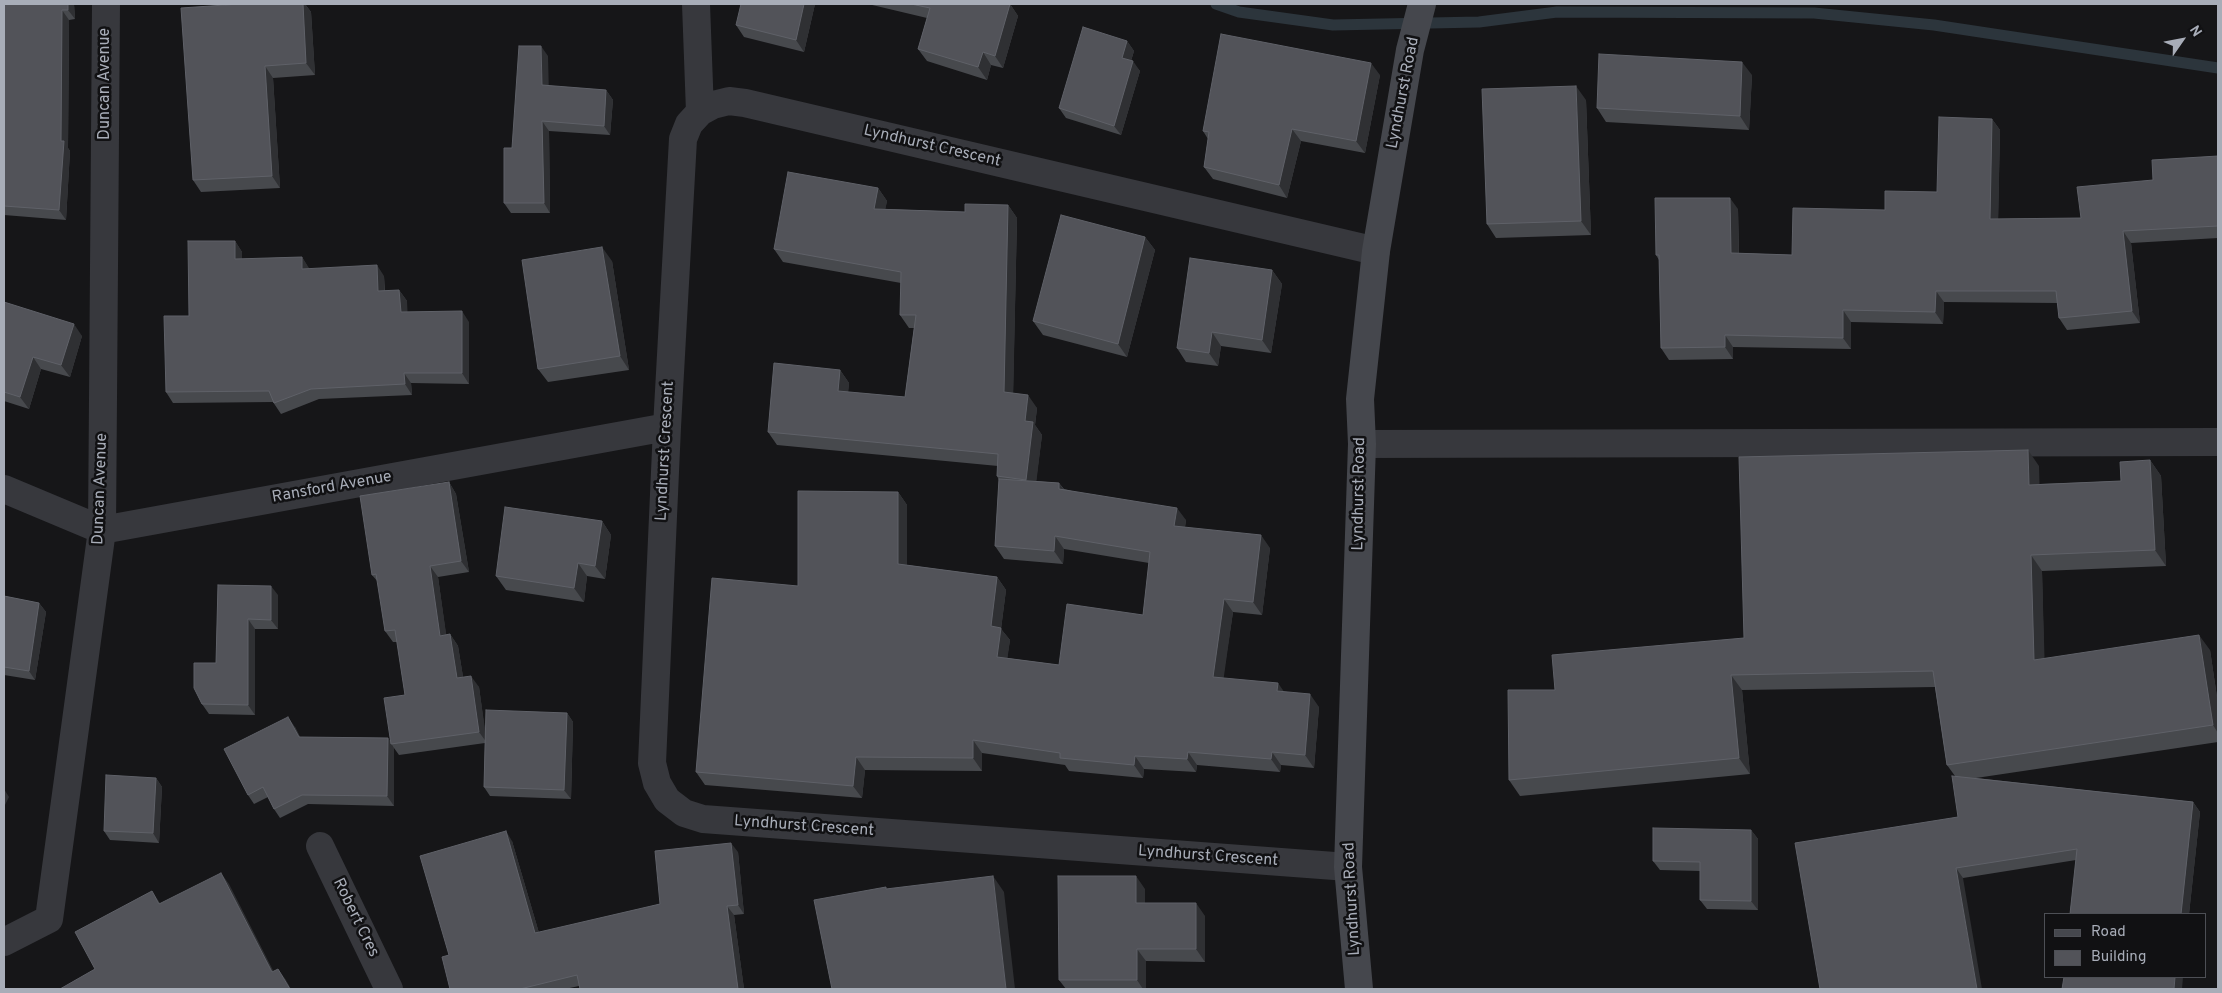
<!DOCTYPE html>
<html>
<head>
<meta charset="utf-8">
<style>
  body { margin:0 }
  #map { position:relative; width:2222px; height:993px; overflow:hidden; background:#161618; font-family:Overpass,sans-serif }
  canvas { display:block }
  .frame { position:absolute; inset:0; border:5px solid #a8adb8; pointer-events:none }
  .legend { position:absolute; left:2044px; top:913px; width:162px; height:65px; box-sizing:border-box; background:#111113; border:1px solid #4d4f55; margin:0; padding:6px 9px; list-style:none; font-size:15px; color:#a8adb8 }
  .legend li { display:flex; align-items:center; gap:10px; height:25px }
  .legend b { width:25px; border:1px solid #4d4f55 }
  .north { position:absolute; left:2157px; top:15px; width:50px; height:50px; -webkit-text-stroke:4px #111113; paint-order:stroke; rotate:57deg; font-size:14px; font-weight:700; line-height:20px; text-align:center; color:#a8adb8 }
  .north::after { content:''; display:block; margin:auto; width:18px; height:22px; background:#a8adb8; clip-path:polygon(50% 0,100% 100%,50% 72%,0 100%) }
</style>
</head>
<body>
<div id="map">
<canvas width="2222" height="993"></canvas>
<div class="frame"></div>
<ul class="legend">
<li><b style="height:6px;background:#45474d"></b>Road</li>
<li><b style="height:14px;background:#525359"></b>Building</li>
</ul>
<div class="north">N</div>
</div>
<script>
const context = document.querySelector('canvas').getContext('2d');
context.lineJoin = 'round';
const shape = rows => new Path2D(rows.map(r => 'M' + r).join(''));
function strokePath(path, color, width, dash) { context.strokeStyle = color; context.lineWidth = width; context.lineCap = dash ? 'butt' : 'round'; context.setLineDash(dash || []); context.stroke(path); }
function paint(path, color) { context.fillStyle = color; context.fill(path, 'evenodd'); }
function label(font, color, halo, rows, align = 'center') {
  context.font = font + ' Overpass,sans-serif'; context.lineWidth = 5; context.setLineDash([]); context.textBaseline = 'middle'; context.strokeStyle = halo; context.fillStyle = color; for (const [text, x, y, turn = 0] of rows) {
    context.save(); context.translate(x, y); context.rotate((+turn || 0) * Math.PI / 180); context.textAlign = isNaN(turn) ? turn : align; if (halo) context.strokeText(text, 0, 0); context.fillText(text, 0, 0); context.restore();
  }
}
strokePath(shape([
  [1216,4,1239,12,1333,25,1479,22,1557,12,1814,13,1934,25,2218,68]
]), '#2c353c', 11);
strokePath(shape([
  [696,4,700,112],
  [1362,444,2218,442],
  [4,489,102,530,667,427],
  [320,846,389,989],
  [1348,867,703,819,684,813,667,800,657,783,652,763,667,427,683,139,689,124,700,112,713,105,729,101,745,103,1376,251],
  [4,942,49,919,102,530,106,4]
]), '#37383d', 28);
strokePath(shape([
  [1359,989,1348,867,1362,444,1360,399,1376,251,1410,50,1422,4]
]), '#45474d', 28);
paint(shape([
  [4,4,74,4,75,19,69,20,68,148,70,151,66,220,4,215],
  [240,4,305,4,311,12,315,75,273,78,280,188,201,192,193,180],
  [815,4,804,52,744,37,736,25],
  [868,4,1010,4,1018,16,1003,68,991,65,987,80,927,61,918,49,927,18],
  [1127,41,1134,51,1131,61,1140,71,1121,135,1066,118,1059,108],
  [548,56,548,86,606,90,613,100,610,135,549,131,550,213,511,213,504,203,512,148],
  [1380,75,1365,153,1301,141,1287,198,1213,179,1204,167,1208,139,1203,131],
  [1752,75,1749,130,1606,122,1597,108],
  [1586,100,1591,235,1496,238,1487,224],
  [1992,119,2000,130,1998,219,2081,218,2153,180,2218,156,2218,238,2131,243,2140,323,2067,330,2059,318,2058,303,1944,302,1943,324,1851,322,1851,349,1733,347,1733,359,1669,360,1661,348,1659,260,1656,255,1738,209,1739,253,1792,255,1885,210,1937,192],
  [878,188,887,201,885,209,965,212,1008,205,1017,218,1013,393,1037,408,1035,425,1042,435,1036,481,1059,483,1064,489,1186,520,1185,527,1270,548,1262,615,1233,612,1223,678,1284,692,1319,707,1314,768,1281,765,1280,772,1197,765,1196,772,1144,769,1143,778,1069,771,1065,765,982,753,982,771,865,770,862,798,705,785,696,772,798,586,898,492,907,505,907,565,997,577,1006,590,1001,629,1010,640,1007,658,1059,665,1143,615,1149,563,1064,549,1063,564,1004,559,995,546,999,480,997,476,998,466,777,445,768,432,840,370,849,383,848,392,905,397,914,328,909,328,900,315,901,283,783,262,774,249],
  [1145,237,1155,250,1127,357,1043,335,1033,321],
  [235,241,242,252,242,259,302,257,309,269,384,276,385,291,399,290,407,301,407,312,469,322,469,384,411,383,412,395,319,399,281,414,273,402,173,403,166,392,189,316],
  [612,261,629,370,548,382,538,369],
  [1272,270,1282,284,1271,353,1221,346,1218,366,1186,362,1177,348],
  [4,302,82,336,70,377,41,369,29,409,4,401],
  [2150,460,2161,476,2166,566,2042,571,2044,658,2210,650,2218,704,2218,742,1976,778,2193,802,2200,812,2189,914,2070,914,2076,860,1963,878,1820,989,1958,817,1955,776,1947,765,1935,687,1742,690,1750,774,1520,796,1509,780,1555,690,1744,638,2039,466,2039,484,2121,481],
  [449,482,456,494,469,572,438,577,446,635,450,634,458,646,463,677,479,687,485,732,567,713,573,722,571,799,490,796,484,787,485,743,399,755,394,748,394,806,308,804,280,818,274,809,268,797,254,804,248,795,295,727,300,737,388,738,391,743,405,695,397,642,393,642,385,631,378,582,372,575],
  [602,521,611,535,605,579,587,576,584,602,506,590,496,576],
  [218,585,278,595,278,629,255,629,255,715,209,714,202,704,216,663],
  [4,596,39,603,46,612,35,680,4,675],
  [156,778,162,787,159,843,110,840,104,831],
  [1751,830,1758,839,1758,910,1707,909,1700,900,1700,871,1660,870,1653,861],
  [512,841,539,933,660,904,738,852,744,914,734,915,744,989,580,989,579,986,565,989,450,989,449,955],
  [1145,889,1145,903,1205,916,1205,962,1146,961,1146,989,1066,989,1059,980]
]), '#47494d');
paint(shape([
  [68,4,74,4,75,19,68,10],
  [303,4,305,4,311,12,315,75,306,63],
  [804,4,815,4,804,52,796,40],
  [1010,4,1018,16,1003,68,995,56],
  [62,10,69,20,68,148,70,151,66,220,59,210,61,141],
  [1127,41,1134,51,1129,67,1122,58],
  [541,46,548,56,549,95,542,85],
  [983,52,991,65,987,80,978,67],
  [1133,61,1140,71,1121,135,1114,126],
  [1742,62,1752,75,1749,130,1740,116],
  [1371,63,1380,75,1365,153,1356,141],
  [265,66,273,78,280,188,272,176],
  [1576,86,1586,100,1591,235,1581,221],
  [606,90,613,100,610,135,604,126],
  [1992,119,2000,130,1998,230,1990,219],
  [542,121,549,131,550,213,544,203],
  [1292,129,1301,141,1287,198,1279,185],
  [878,188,887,201,883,222,874,209],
  [1730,198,1738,209,1739,264,1731,253],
  [1008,205,1017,218,1013,404,1004,392],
  [2123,231,2131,243,2140,323,2132,311],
  [1145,237,1155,250,1127,357,1118,344],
  [235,241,242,252,242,270,235,259],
  [602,247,612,261,629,370,620,356],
  [302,257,309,268,310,280,302,269],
  [377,265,384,276,385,302,378,291],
  [1272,270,1282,284,1271,353,1262,340],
  [399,290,407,301,408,322,401,312],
  [1936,291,1944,302,1943,324,1935,312],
  [1843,310,1851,322,1851,349,1843,338],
  [462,311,469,322,469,384,462,373],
  [74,324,82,336,70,377,61,365],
  [1212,332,1221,346,1218,366,1209,353],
  [1725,335,1733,347,1733,359,1725,347],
  [33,357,41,369,29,409,20,397],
  [840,370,849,383,847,404,838,391],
  [404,373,411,383,412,395,405,384],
  [1028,395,1037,408,1035,425,1042,435,1035,493,1026,480,1025,421],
  [2028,450,2039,466,2040,500,2029,485],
  [2150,460,2161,476,2166,566,2155,550],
  [449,482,456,494,469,572,461,561],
  [1059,483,1068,496,1059,489],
  [898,492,907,505,907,576,898,564],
  [1177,508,1186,520,1183,539,1174,526],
  [602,521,611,535,605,579,595,566],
  [1261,535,1270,548,1262,615,1253,602],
  [1055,536,1064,549,1063,564,1054,551],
  [2031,555,2042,571,2045,675,2034,660],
  [578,563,587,576,584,602,574,588],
  [430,566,438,577,448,647,440,636],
  [997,577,1006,590,1001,629,1010,640,1006,669,997,657,991,626],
  [271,586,278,595,278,629,271,620],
  [1224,599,1233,612,1222,690,1213,677],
  [39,603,46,612,35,680,29,671],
  [248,619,255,629,255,715,248,705],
  [450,634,458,646,465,689,457,678],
  [2199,635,2210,650,2218,704,2218,733,2213,725],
  [1731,675,1742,690,1750,774,1739,758],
  [471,676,479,687,487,743,479,732],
  [1278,683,1287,696,1277,691],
  [1310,694,1319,707,1314,768,1305,755],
  [567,713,573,722,571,799,564,790],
  [288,717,295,727,305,747,299,737],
  [388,738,394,748,394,806,387,796],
  [973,740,982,753,982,771,973,758],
  [1188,752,1197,765,1196,772,1187,759],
  [1272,752,1281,765,1280,772,1271,759],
  [1135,756,1144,769,1143,778,1134,765],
  [856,757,865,770,862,798,853,786],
  [156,778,162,787,159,843,153,833],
  [4,789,9,797,4,807],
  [2193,802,2200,812,2189,914,2181,914],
  [1751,830,1758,839,1758,910,1751,901],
  [506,831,512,841,542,943,535,933],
  [731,843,738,852,744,914,738,905],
  [1956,868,1963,878,1982,989,1977,989],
  [221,873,229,884,280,984,272,972],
  [993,876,1004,892,1015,989,1006,989],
  [1136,876,1145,889,1145,915,1136,903],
  [152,891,160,903,167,916,159,904],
  [1196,903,1205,916,1205,962,1196,949],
  [727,906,734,915,744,989,738,989],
  [1137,949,1146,961,1146,989,1143,989,1137,980],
  [278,969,286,980,291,989,290,989],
  [2175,977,2183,977,2182,989,2174,989]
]), '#2f3033');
const building = shape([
  [4,4,68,4,68,10,62,10,61,141,64,141,59,210,4,206,4,4],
  [240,4,303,4,306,63,265,66,272,176,193,180,181,8,240,4],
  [741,4,804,4,796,40,736,25,741,4],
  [911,4,1010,4,995,56,983,52,978,67,918,49,930,8,911,4],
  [1083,27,1127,41,1122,58,1133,61,1114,126,1059,108,1083,27],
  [1221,34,1371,63,1356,141,1292,129,1279,185,1204,167,1209,132,1203,131,1221,34],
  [519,46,541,46,542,85,606,90,604,126,542,121,544,203,504,203,504,148,512,148,519,46],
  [1599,54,1742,62,1740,116,1597,108,1599,54],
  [1576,86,1581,221,1487,224,1482,89,1576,86],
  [1939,117,1992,119,1990,219,2081,218,2077,187,2153,180,2152,160,2218,156,2218,226,2123,231,2132,311,2059,318,2056,291,1936,291,1935,312,1843,310,1843,338,1725,335,1725,347,1661,348,1659,255,1656,255,1655,198,1730,198,1731,253,1792,255,1793,208,1885,210,1885,191,1937,192,1939,117],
  [788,172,878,188,874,209,965,212,965,204,1008,205,1004,392,1028,395,1025,421,1033,422,1026,480,997,476,998,454,768,432,774,363,840,370,838,391,905,397,916,315,900,315,901,272,774,249,788,172],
  [1061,215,1145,237,1118,344,1033,321,1061,215],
  [188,241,235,241,235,259,302,257,302,269,377,265,378,291,399,290,401,312,462,311,462,373,404,373,405,384,311,389,274,403,269,391,166,392,164,316,189,316,188,241],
  [602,247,620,356,538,369,522,260,602,247],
  [1190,258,1272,270,1262,340,1212,332,1209,353,1177,348,1190,258],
  [4,302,74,324,61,365,33,357,20,397,4,392,4,302],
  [2028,450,2029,485,2121,481,2120,462,2150,460,2155,550,2031,555,2034,660,2199,635,2213,725,1947,765,1933,671,1731,675,1739,758,1509,780,1508,690,1555,690,1552,655,1744,638,1739,457,2028,450],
  [999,479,1059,483,1059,489,1177,508,1174,526,1261,535,1253,602,1224,599,1213,677,1278,683,1277,691,1310,694,1305,755,1272,752,1271,759,1188,752,1187,759,1135,756,1134,765,1060,758,1060,753,973,740,973,758,856,757,853,786,696,772,712,578,798,586,798,491,898,492,898,564,997,577,991,626,1001,628,997,657,1059,665,1067,604,1143,615,1150,552,1055,536,1054,551,995,546,999,479],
  [449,482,461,561,430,566,440,636,450,634,457,678,471,676,479,732,391,744,384,698,405,695,395,630,385,631,376,574,372,575,360,496,449,482],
  [505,507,602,521,595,566,578,563,574,588,496,576,505,507],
  [218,585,271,586,271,620,248,619,248,705,202,704,194,688,194,663,216,663,218,585],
  [4,596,39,603,29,671,4,667,4,596],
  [486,710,567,713,564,790,484,787,486,710],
  [288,717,299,737,388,738,387,796,302,795,274,809,263,787,248,795,224,749,288,717],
  [106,775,156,778,153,833,104,831,106,775],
  [1952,776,2193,802,2181,914,2070,914,2077,849,1956,868,1977,989,1820,989,1795,843,1958,817,1952,776],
  [1653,828,1751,830,1751,901,1700,900,1700,862,1653,861,1653,828],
  [506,831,535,933,660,904,655,851,731,843,738,905,727,906,738,989,580,989,577,975,520,989,450,989,442,957,449,955,420,856,506,831],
  [221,873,272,972,278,969,290,989,60,989,95,969,75,932,152,891,159,904,221,873],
  [993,876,1006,989,832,989,814,900,886,887,886,889,993,876],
  [1058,876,1136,876,1136,903,1196,903,1196,949,1137,949,1137,980,1059,980,1058,876],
  [2064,977,2175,977,2174,989,2062,989,2064,977]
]);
paint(building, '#525359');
strokePath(building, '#5f6168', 1);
label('16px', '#a8adb8', '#111113', [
  ["Duncan Avenue",106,84,-90],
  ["Lyndhurst Road",1404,93,-79],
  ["Lyndhurst Crescent",932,147,13],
  ["Lyndhurst Crescent",666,451,-87],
  ["Ransford Avenue",332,488,-10],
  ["Duncan Avenue",101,489,-88],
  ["Lyndhurst Road",1360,494,-89],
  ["Lyndhurst Crescent",804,827,4],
  ["Lyndhurst Crescent",1208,857,4],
  ["Lyndhurst Road",1353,899,-93],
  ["Robert Cres",355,918,64]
]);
</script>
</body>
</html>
